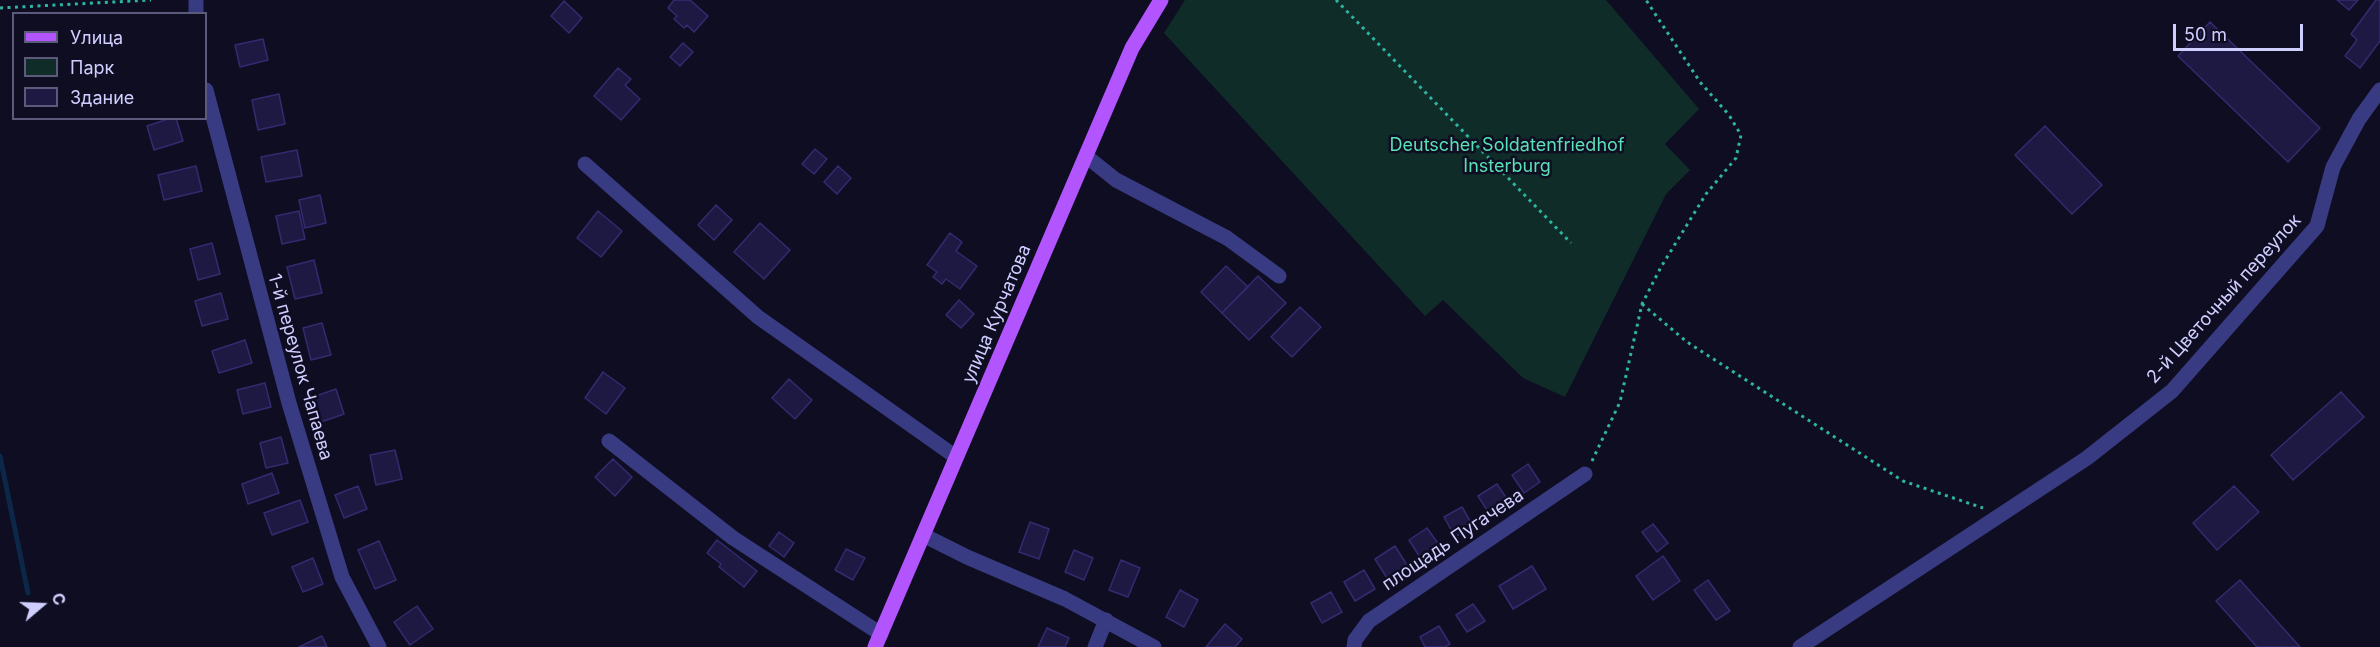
<!DOCTYPE html>
<html>
<head>
<meta charset="utf-8">
<style>
  body { margin:0 }
  #map { position:relative; width:2380px; height:647px; overflow:hidden; background:#0f0d22; font-family:Inter,sans-serif }
  canvas { display:block }
  .legend { position:absolute; left:12px; top:12px; width:195px; height:108px; box-sizing:border-box; background:#0f0d22; border:2px solid #5c5a7a; margin:0; padding:8px 10px; list-style:none; font-size:18px; color:#d0ceff }
  .legend li { display:flex; align-items:center; gap:12px; height:30px }
  .legend b { width:30px; border:2px solid #5c5a7a }
  .north { position:absolute; left:12px; top:575px; width:60px; height:60px; -webkit-text-stroke:4px #0f0d22; paint-order:stroke; rotate:71deg; font-size:16px; font-weight:700; line-height:24px; text-align:center; color:#d0ceff }
  .north::after { content:''; display:block; margin:auto; width:21px; height:27px; background:#d0ceff; clip-path:polygon(50% 0,100% 100%,50% 72%,0 100%) }
  .scale { position:absolute; left:2173px; top:24px; width:130px; height:27px; box-sizing:border-box; border:3px solid #d0ceff; border-top:0; padding-left:8px; font-size:18px; line-height:21px; white-space:nowrap; color:#d0ceff; -webkit-text-stroke:4px #0f0d22; paint-order:stroke }
</style>
</head>
<body>
<div id="map">
<canvas width="2380" height="647"></canvas>
<ul class="legend">
<li><b style="height:8px;background:#b255ff"></b>Улица</li>
<li><b style="height:16px;background:#102c29"></b>Парк</li>
<li><b style="height:16px;background:#1e1943"></b>Здание</li>
</ul>
<div class="north">С</div>
<div class="scale">50 m</div>
</div>
<script>
const context = document.querySelector('canvas').getContext('2d');
context.lineJoin = 'round';
function paint(path, color) { context.fillStyle = color; context.fill(path, 'evenodd'); }
const shape = rows => new Path2D(rows.map(r => 'M' + r).join(''));
function strokePath(path, color, width, dash) { context.strokeStyle = color; context.lineWidth = width; context.lineCap = dash ? 'butt' : 'round'; context.setLineDash(dash || []); context.stroke(path); }
function label(font, color, halo, rows, align = 'center') {
  context.font = font + ' Inter,sans-serif'; context.lineWidth = 5; context.setLineDash([]); context.textBaseline = 'middle'; context.strokeStyle = halo; context.fillStyle = color; for (const [text, x, y, turn = 0] of rows) {
    context.save(); context.translate(x, y); context.rotate((+turn || 0) * Math.PI / 180); context.textAlign = isNaN(turn) ? turn : align; if (halo) context.strokeText(text, 0, 0); context.fillText(text, 0, 0); context.restore();
  }
}
paint(shape([
  [1185,0,1606,0,1699,109,1665,144,1690,170,1666,194,1565,397,1523,378,1443,300,1425,316,1164,33]
]), '#102c29');
strokePath(shape([
  [0,456,28,593]
]), '#0c2748', 5);
const building = shape([
  [674,0,690,0,708,16,694,32,687,25,684,28,674,19,677,16,668,8,674,0],
  [2337,0,2358,0,2349,10,2337,0],
  [2376,0,2380,0,2380,41,2360,68,2345,56,2357,40,2351,34,2376,0],
  [564,1,582,18,569,33,551,16,564,1],
  [2210,22,2320,128,2288,162,2178,56,2210,22],
  [263,39,268,60,240,67,235,45,263,39],
  [683,43,693,52,680,66,670,57,683,43],
  [618,68,631,79,625,85,640,99,621,120,594,96,618,68],
  [279,94,285,124,258,130,252,100,279,94],
  [171,118,176,118,183,141,154,150,147,126,171,118],
  [2045,126,2102,185,2072,214,2015,155,2045,126],
  [815,149,827,159,814,174,802,164,815,149],
  [297,150,302,176,266,182,261,157,297,150],
  [196,166,202,191,164,200,158,175,196,166],
  [838,166,851,178,837,194,824,182,838,166],
  [320,195,326,223,305,228,299,200,320,195],
  [716,205,732,220,714,240,698,225,716,205],
  [299,211,305,239,282,244,276,216,299,211],
  [598,211,622,231,601,257,577,238,598,211],
  [760,223,790,250,764,279,734,252,760,223],
  [950,233,962,242,956,251,977,266,960,289,946,279,942,284,933,277,937,272,927,265,950,233],
  [212,243,220,274,198,280,190,249,212,243],
  [314,260,322,293,295,299,287,267,314,260],
  [1226,266,1248,287,1222,313,1201,292,1226,266],
  [1258,276,1286,303,1249,340,1222,313,1258,276],
  [221,293,228,319,202,326,195,301,221,293],
  [959,300,974,314,961,328,946,315,959,300],
  [1300,307,1321,327,1292,357,1271,337,1300,307],
  [322,323,331,355,311,360,303,328,322,323],
  [245,340,252,363,219,373,212,351,245,340],
  [603,372,625,388,606,414,585,398,603,372],
  [789,379,812,400,795,419,772,398,789,379],
  [265,383,271,407,243,414,237,390,265,383],
  [336,389,344,414,321,422,313,397,336,389],
  [2341,392,2364,417,2293,480,2271,455,2341,392],
  [281,437,288,463,266,468,260,443,281,437],
  [395,450,402,479,376,485,370,455,395,450],
  [613,459,632,477,615,496,595,477,613,459],
  [1528,464,1540,482,1524,493,1512,475,1528,464],
  [272,473,279,493,248,504,242,484,272,473],
  [1497,484,1509,502,1490,515,1478,496,1497,484],
  [358,486,367,509,344,518,335,495,358,486],
  [2234,486,2259,512,2217,550,2193,523,2234,486],
  [300,500,308,522,272,535,264,513,300,500],
  [1462,507,1473,526,1455,537,1444,517,1462,507],
  [1030,522,1049,529,1039,559,1019,552,1030,522],
  [1653,524,1668,543,1657,552,1642,532,1653,524],
  [1427,528,1440,546,1421,559,1409,540,1427,528],
  [779,532,794,543,784,557,769,546,779,532],
  [717,540,757,571,744,587,719,567,721,564,707,553,717,540],
  [379,541,396,580,375,589,358,550,379,541],
  [1395,546,1407,565,1387,578,1375,559,1395,546],
  [846,549,865,558,853,580,835,570,846,549],
  [1074,550,1093,558,1084,580,1065,572,1074,550],
  [1663,556,1680,581,1653,600,1636,576,1663,556],
  [313,558,323,584,303,592,292,567,313,558],
  [1121,560,1140,568,1128,597,1109,590,1121,560],
  [1532,566,1546,589,1513,609,1499,586,1532,566],
  [1364,570,1375,589,1355,601,1344,582,1364,570],
  [1708,580,1730,611,1716,620,1694,590,1708,580],
  [2240,580,2300,647,2257,647,2216,601,2240,580],
  [1180,590,1198,600,1184,627,1166,617,1180,590],
  [1331,592,1342,612,1322,623,1311,603,1331,592],
  [1473,604,1485,621,1467,632,1456,615,1473,604],
  [417,606,433,629,410,645,394,622,417,606],
  [1225,624,1242,639,1235,647,1206,647,1225,624],
  [1439,626,1450,644,1445,647,1425,647,1420,637,1439,626],
  [1047,628,1069,638,1065,647,1038,647,1047,628],
  [322,636,327,647,299,647,322,636]
]);
paint(building, '#1e1943');
strokePath(building, '#332b70', 1.5);
strokePath(shape([
  [1336,0,1571,243],
  [0,8,151,0],
  [1642,304,1687,342,1903,481,1983,508],
  [1592,461,1620,402,1642,304,1661,267,1706,194,1736,158,1741,135,1729,115,1700,82,1646,0]
]), '#2db5a2', 3, [3, 4.5]);
strokePath(shape([
  [196,14,196,0],
  [206,90,289,403,342,577,379,647],
  [1086,156,1116,180,1227,238,1279,276],
  [585,164,758,317,956,457],
  [609,441,733,538,881,634],
  [923,535,967,557,1065,599,1154,647],
  [1095,647,1106,620],
  [1354,647,1355,640,1369,621,1585,474],
  [1800,647,2087,458,2172,391,2317,226,2333,167,2359,119,2380,90]
]), '#383b82', 15);
strokePath(shape([
  [875,647,1132,48,1161,0]
]), '#b255ff', 15);
label('18px', '#59e0b4', '#0f0d22', [
  ["Deutscher Soldatenfriedhof",1507,146],
  ["Insterburg",1507,167]
]);
label('18px', '#d0ceff', '#0f0d22', [
  ["2-й Цветочный переулок",2224,299,-48],
  ["улица Курчатова",997,314,-67],
  ["1-й переулок Чапаева",300,367,74],
  ["площадь Пугачева",1453,540,-34]
]);
</script>
</body>
</html>
